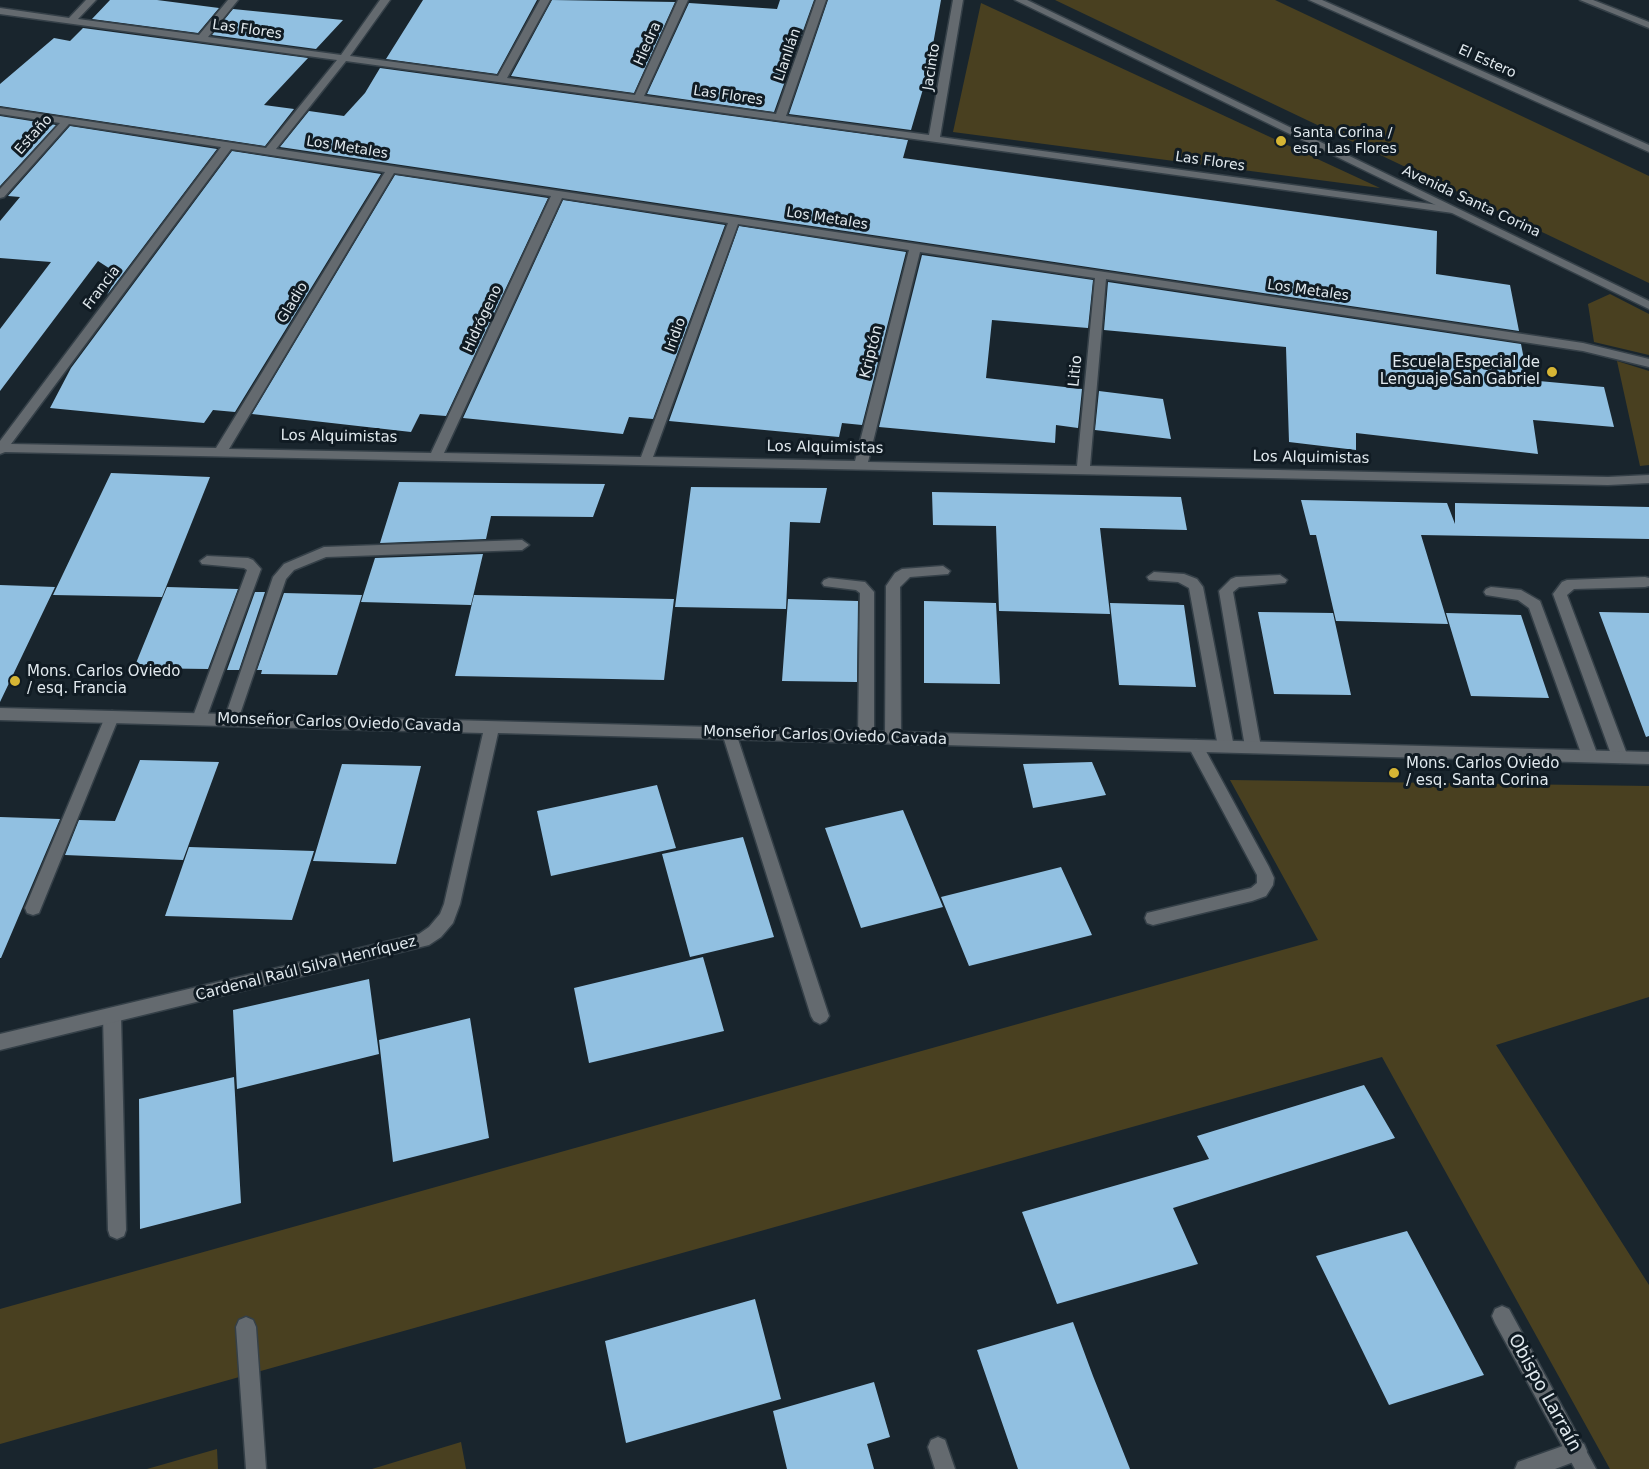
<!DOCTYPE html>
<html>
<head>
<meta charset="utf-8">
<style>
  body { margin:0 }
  canvas { display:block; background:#19252d }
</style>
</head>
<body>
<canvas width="1649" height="1469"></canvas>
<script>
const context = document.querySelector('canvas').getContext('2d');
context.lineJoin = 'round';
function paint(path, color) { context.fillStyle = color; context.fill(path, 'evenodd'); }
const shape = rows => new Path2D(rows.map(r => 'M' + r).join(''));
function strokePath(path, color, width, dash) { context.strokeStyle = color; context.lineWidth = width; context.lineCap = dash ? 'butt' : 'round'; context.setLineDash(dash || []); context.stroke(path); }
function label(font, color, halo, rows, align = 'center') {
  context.font = font + ' "DejaVu Sans",sans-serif'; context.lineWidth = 6; context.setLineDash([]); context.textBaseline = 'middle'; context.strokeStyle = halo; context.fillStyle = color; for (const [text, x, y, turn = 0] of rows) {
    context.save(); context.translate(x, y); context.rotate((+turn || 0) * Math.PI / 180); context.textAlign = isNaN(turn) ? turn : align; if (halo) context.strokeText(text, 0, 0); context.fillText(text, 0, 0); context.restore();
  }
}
paint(shape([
  [1055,0,1275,0,1649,176,1649,283],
  [981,3,1380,188,953,132],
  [1610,294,1649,314,1649,355,1594,342,1588,304],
  [1617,361,1649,371,1649,465,1640,466],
  [1230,780,1649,786,1649,997,1496,1045,1649,1285,1649,1469,1610,1469,1382,1057,0,1444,0,1309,1318,940],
  [461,1442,466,1469,372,1469],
  [217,1449,218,1469,147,1469]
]), '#494020');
paint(shape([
  [110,0,157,0,219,8,198,33,92,19],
  [423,0,537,0,497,74,386,59],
  [552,0,675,2,634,93,511,76],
  [780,0,814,0,774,112,647,94,689,3,777,9],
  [828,0,941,0,928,72,911,130,789,114],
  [233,9,343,20,316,49,212,35],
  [83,28,308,58,264,105,294,109,265,146,0,106,0,84,54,38,70,41],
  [380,68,908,140,903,158,1437,231,1436,274,1510,285,1519,331,280,147,309,111,344,116,365,93],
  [0,116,56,125,0,186],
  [70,126,217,149,107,295,118,274,98,261,0,391,0,329,51,262,0,258,0,221,20,197,8,196],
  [232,151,381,174,235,412,213,410,204,423,50,408,71,368],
  [395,175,548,198,446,416,420,414,411,432,252,414],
  [563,200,725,225,653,419,629,417,623,434,463,418],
  [739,226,906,252,862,425,842,423,839,437,669,421],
  [922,255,1093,280,1088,328,992,320,986,378,1082,389,1078,428,1056,425,1055,443,879,427],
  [1108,282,1521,344,1528,380,1604,387,1614,427,1533,420,1538,454,1356,433,1356,450,1289,442,1286,347,1104,330],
  [1099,391,1163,399,1171,439,1095,430],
  [111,473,210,477,162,597,53,595],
  [399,482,605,484,593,517,491,516,486,539,380,543],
  [691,487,827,488,820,523,790,522,786,609,675,607],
  [932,492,1181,497,1187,530,1100,528,1110,614,999,611,996,526,933,525],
  [1301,500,1447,503,1455,524,1455,503,1649,507,1649,539,1421,535,1448,624,1336,621,1316,535,1310,535],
  [483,554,471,605,361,602,375,558],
  [0,585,55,587,0,702],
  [167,587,238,589,208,669,134,668],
  [255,592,265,592,239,670,227,670],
  [284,593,362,595,337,675,261,674,262,670,257,670],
  [474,595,674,599,664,680,455,676],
  [788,599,858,601,857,682,782,681],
  [924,601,996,603,1000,684,924,683],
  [1110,603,1184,605,1196,687,1119,685],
  [1258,612,1333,613,1351,695,1274,694],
  [1599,612,1649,613,1649,736,1646,737],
  [1446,613,1521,615,1549,698,1471,696],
  [140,760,219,762,183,860,65,855,79,820,115,821],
  [1092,762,1106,795,1033,808,1023,764],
  [342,764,421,766,396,864,313,861],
  [657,785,676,848,551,876,537,811],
  [903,810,943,907,861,928,825,828],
  [0,817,60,819,1,958,0,958],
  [743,837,774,937,690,957,662,854],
  [189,847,314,851,292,920,165,916],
  [1061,867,1092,935,969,966,941,897],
  [703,957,724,1031,589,1063,574,988],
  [369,979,379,1054,237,1089,233,1010],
  [470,1018,489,1138,393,1162,379,1040],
  [234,1077,241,1203,140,1229,139,1099],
  [1364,1085,1395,1138,1173,1208,1198,1264,1057,1304,1022,1212,1209,1159,1197,1136],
  [1407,1231,1484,1375,1389,1405,1316,1256],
  [755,1299,781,1399,626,1443,605,1341],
  [1073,1322,1093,1376,1130,1469,1018,1469,977,1350],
  [874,1382,890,1437,867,1444,874,1469,787,1469,773,1411]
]), '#91c0e1');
const service = shape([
  [522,540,529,545,522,550,326,557,294,570,286,579,238,720,236,724,226,724,224,720,273,577,284,564,324,547,522,540],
  [207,556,248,558,253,560,261,569,206,719,204,723,199,725,194,723,192,719,247,570,244,568,202,564,200,561,207,556],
  [943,566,950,571,948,574,910,577,900,587,901,737,898,741,893,743,888,741,885,737,886,586,895,573,902,569,943,566],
  [1154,572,1184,574,1197,579,1203,587,1234,747,1231,751,1221,751,1218,747,1189,588,1178,582,1149,580,1147,577,1154,572],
  [1280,575,1287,580,1285,583,1239,587,1233,592,1261,747,1258,751,1253,753,1248,751,1245,747,1219,591,1231,579,1236,577,1280,575],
  [1645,577,1649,578,1649,586,1645,587,1574,589,1567,595,1628,757,1625,761,1620,763,1615,761,1612,757,1553,594,1562,582,1567,580,1645,577],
  [829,578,865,582,874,592,874,737,871,741,866,743,861,741,858,737,860,593,856,590,824,586,822,583,824,580,829,578],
  [1491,587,1521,590,1540,601,1598,756,1595,760,1590,762,1585,760,1582,756,1529,608,1518,600,1486,595,1484,592,1486,589,1491,587],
  [112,711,117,713,119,717,41,908,39,913,33,915,27,913,25,908,105,717,107,713,112,711],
  [729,727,734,729,736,733,829,1016,826,1021,820,1024,814,1021,811,1016,722,733,724,729,729,727],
  [1196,740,1201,742,1269,867,1274,878,1273,885,1266,896,1252,901,1153,925,1147,923,1145,918,1147,913,1251,888,1257,883,1257,875,1188,746,1191,742,1196,740],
  [112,1008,118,1011,121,1016,126,1230,124,1236,117,1239,110,1236,108,1230,103,1016,106,1011,112,1008],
  [1577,1441,1584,1444,1587,1451,1584,1458,1555,1469,1515,1469,1518,1462,1577,1441]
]);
const minor = shape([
  [86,0,96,0,78,19,199,35,228,0,238,0,208,37,341,55,380,0,390,0,350,56,498,76,540,0,550,0,507,78,635,95,678,0,688,0,644,96,776,114,816,0,826,0,786,116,929,135,953,0,963,0,940,137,1453,207,1458,210,1453,213,346,61,276,149,1583,343,1649,359,1649,367,1583,351,1106,279,1090,466,1608,477,1649,475,1649,483,1608,485,5,452,0,454,0,441,221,147,69,124,4,197,0,198,0,189,60,123,0,114,0,108,266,148,337,60,0,14,0,8,69,18,86,0],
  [231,149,385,172,216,448,11,444,231,149],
  [394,173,551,196,431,453,229,449,394,173],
  [562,198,728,223,641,457,444,453,562,198],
  [738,224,909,250,855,461,653,457,738,224],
  [920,252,1095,278,1077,466,868,462,920,252],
  [1309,0,1322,0,1649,145,1649,152,1309,0],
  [1580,0,1593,0,1649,22,1649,28,1580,0],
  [0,708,1649,752,1649,764,498,733,460,904,453,923,441,937,429,945,0,1050,0,1034,419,934,429,927,440,914,444,904,483,733,0,720,0,708],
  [1502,1306,1509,1309,1596,1469,1575,1469,1495,1323,1492,1316,1495,1309,1502,1306],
  [246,1317,253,1320,256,1327,266,1469,246,1469,236,1327,239,1320,246,1317],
  [938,1437,945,1440,955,1469,935,1469,928,1447,931,1440,938,1437]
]);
const tertiary = shape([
  [1015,0,1027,0,1649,301,1649,309,1015,0]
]);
strokePath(service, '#354048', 3);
strokePath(minor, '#354048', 3);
strokePath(tertiary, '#354048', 3);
paint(service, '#646a6f');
paint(minor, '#646a6f');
paint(tertiary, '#646a6f');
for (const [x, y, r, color] of [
  [1281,141,6,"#d6b534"],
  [1552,372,6,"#d6b534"],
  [15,681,6,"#d6b534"],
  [1394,773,6,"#d6b534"]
]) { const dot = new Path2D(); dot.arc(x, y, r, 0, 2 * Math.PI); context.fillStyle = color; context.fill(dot); strokePath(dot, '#101b23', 2); }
label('14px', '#e1e9ee', '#101b23', [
  ["Las Flores",247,30,8],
  ["Hiedra",648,44,-66],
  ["Llanllán",788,55,-71],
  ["El Estero",1487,62,24],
  ["Jacinto",932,67,-81],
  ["Las Flores",728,96,8],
  ["Estaño",34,135,-48],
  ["Los Metales",347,148,9],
  ["Las Flores",1210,162,8],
  ["Avenida Santa Corina",1471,202,25],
  ["Los Metales",827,219,9],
  ["Francia",102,288,-53],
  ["Los Metales",1308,291,8],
  ["Gladio",293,303,-59],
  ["Hidrógeno",483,319,-65],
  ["Iridio",676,335,-70]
]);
label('14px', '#e1e9ee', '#101b23', [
  ["Santa Corina /",1293,133],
  ["esq. Las Flores",1293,149]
], 'left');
label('15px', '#e1e9ee', '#101b23', [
  ["Kriptón",872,352,-76],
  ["Litio",1076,371,-84],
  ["Los Alquimistas",339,437,1],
  ["Los Alquimistas",825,448,1],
  ["Los Alquimistas",1311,458,1],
  ["Monseñor Carlos Oviedo Cavada",339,723,2],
  ["Monseñor Carlos Oviedo Cavada",825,736,2],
  ["Cardenal Raúl Silva Henríquez",306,969,-14]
]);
label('15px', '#e1e9ee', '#101b23', [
  ["Escuela Especial de",1540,363,"right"],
  ["Lenguaje San Gabriel",1540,380,"right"],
  ["Mons. Carlos Oviedo",27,672],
  ["/ esq. Francia",27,689],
  ["Mons. Carlos Oviedo",1406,764],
  ["/ esq. Santa Corina",1406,781]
], 'left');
label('18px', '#e1e9ee', '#101b23', [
  ["Obispo Larraín",1544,1393,61]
]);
</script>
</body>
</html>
